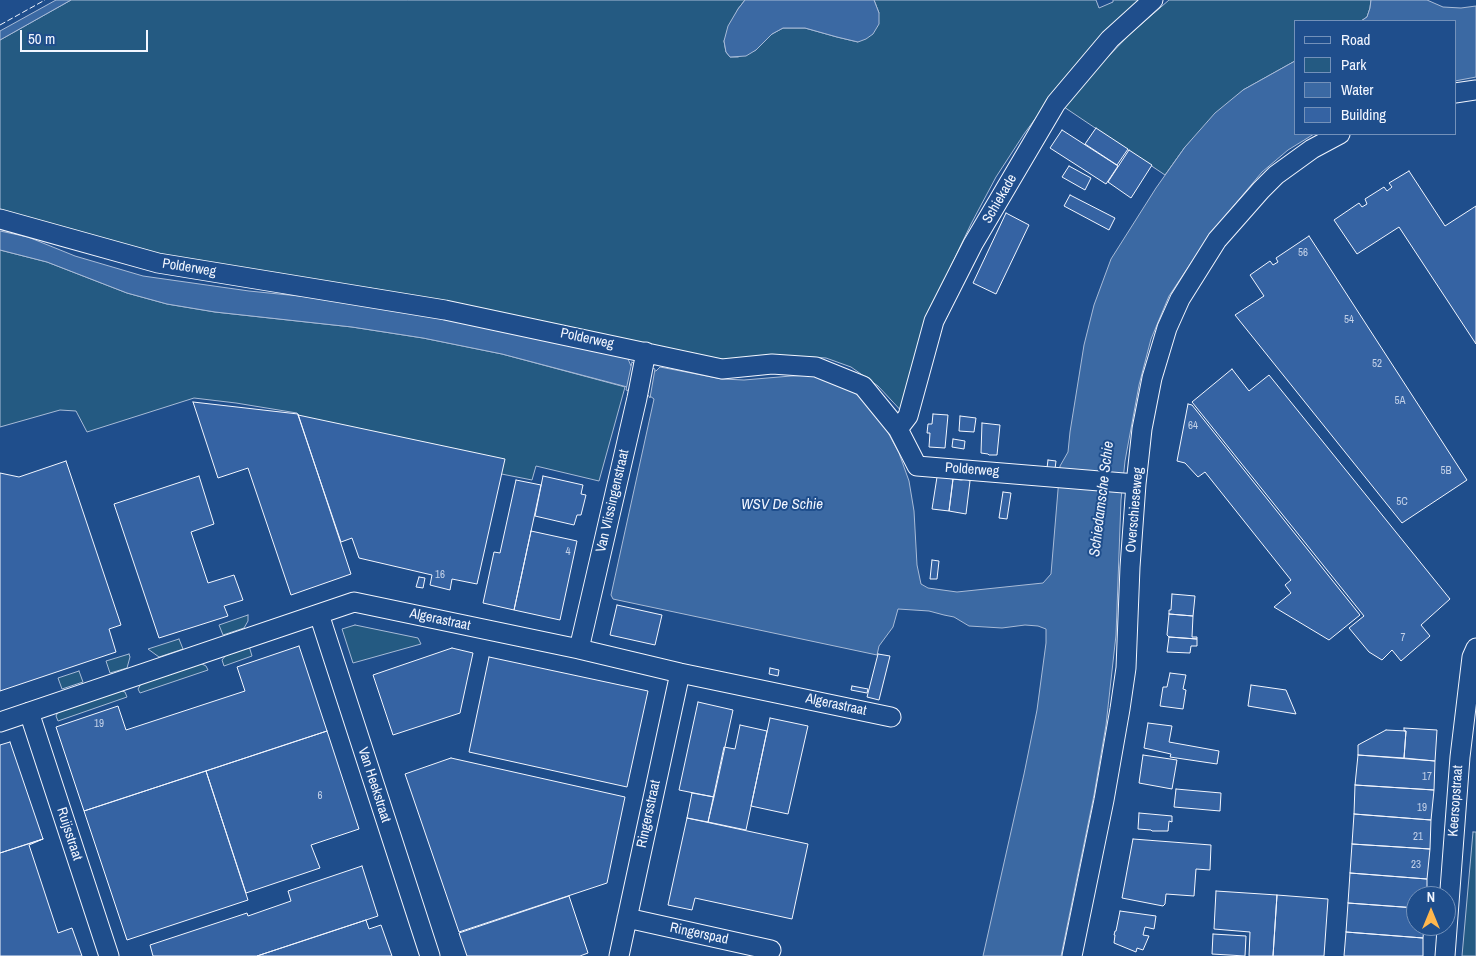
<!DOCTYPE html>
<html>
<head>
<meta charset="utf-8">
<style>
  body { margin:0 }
  #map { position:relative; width:1476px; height:956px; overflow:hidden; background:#1f4e8c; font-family:"Archivo Narrow",sans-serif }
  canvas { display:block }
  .legend { position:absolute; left:1294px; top:20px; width:162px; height:115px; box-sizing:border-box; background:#1f4e8c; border:1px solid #7391ba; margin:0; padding:6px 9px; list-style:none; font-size:15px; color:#f2f6ff }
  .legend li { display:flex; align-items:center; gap:10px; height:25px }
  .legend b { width:25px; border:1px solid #7391ba }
  .north { position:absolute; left:1406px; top:886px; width:50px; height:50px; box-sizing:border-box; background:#1f4e8c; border:1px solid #7391ba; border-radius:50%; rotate:0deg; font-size:14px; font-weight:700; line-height:20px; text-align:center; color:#f2f6ff }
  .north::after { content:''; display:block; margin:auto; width:18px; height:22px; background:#ffb74d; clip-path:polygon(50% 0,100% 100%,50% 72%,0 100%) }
  .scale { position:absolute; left:20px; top:30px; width:128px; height:22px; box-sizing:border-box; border:2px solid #f2f6ff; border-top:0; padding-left:6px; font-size:15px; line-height:18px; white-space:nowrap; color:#f2f6ff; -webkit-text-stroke:4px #1f4e8c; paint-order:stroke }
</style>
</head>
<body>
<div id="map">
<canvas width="1476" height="956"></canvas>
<ul class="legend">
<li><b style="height:6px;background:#1f4e8c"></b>Road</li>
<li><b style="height:14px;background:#245a82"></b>Park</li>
<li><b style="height:14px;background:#3b69a3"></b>Water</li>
<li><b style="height:14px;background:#3563a3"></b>Building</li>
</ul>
<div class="north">N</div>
<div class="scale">50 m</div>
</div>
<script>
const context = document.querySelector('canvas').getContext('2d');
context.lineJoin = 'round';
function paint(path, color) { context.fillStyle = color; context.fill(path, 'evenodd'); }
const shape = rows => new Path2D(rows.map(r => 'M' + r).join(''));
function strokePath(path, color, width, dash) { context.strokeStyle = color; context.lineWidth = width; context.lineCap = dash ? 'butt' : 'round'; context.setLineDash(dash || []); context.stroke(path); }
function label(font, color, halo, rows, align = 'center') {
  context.font = font + ' "Archivo Narrow",sans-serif'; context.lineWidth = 4; context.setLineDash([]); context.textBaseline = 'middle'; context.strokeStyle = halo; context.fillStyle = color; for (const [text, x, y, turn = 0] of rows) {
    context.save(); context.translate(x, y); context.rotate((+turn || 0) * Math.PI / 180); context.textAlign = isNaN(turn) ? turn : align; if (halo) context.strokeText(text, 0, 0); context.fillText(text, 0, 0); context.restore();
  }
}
const green = shape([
  [71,0,745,0,738,9,724,41,726,52,730,57,738,57,756,50,772,34,783,28,805,28,837,37,858,42,879,13,874,0,1096,0,1099,8,1113,2,1113,0,1140,0,1055,92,1024,134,996,177,971,224,951,266,906,416,878,386,851,367,826,358,809,357,726,363,455,304,370,288,251,276,0,216,0,40,71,0],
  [1169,0,1371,0,1370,8,1367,17,1361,21,1295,21,1295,61,1243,90,1185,147,1165,175,1064,107,1101,64,1130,34,1169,0],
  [0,250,47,262,127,293,167,304,215,312,352,327,423,338,502,354,625,387,599,481,536,466,532,480,324,439,305,426,297,413,236,403,194,398,87,432,76,411,60,410,0,427,0,250],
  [248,615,248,621,244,628,223,635,219,625,248,615],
  [355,625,418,638,421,644,353,663,342,629,355,625],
  [179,639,183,649,159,657,148,649,179,639],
  [249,646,252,656,224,666,222,660,227,654,249,646],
  [129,654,130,657,127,668,110,673,106,661,129,654],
  [200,663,206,666,208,670,140,693,138,689,141,684,200,663],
  [79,671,83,682,62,689,58,678,79,671],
  [119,690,125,692,127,697,58,721,56,716,59,710,119,690],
  [1473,832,1476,832,1476,956,1462,956,1473,832]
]);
paint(green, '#245a82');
strokePath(green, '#a8bbd7', 1);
const water = shape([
  [56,0,71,0,0,40,0,31,56,0],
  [745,0,874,0,879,13,879,24,873,34,866,39,858,42,837,37,805,28,783,28,772,34,756,50,746,56,730,57,726,52,724,41,728,26,738,9,745,0],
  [1371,0,1427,0,1443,7,1461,8,1476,6,1476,77,1455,81,1455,21,1361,21,1367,17,1370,8,1371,0],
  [1295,61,1295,134,1314,134,1288,150,1262,172,1211,233,1169,296,1151,339,1139,385,1125,461,1121,500,1116,635,1106,725,1094,795,1061,956,983,956,1024,774,1037,710,1046,643,1046,629,1038,626,1025,625,1002,628,969,626,954,617,944,615,929,611,898,609,893,627,879,646,877,655,613,599,611,595,654,399,650,396,650,393,502,354,423,338,352,327,215,312,167,304,127,293,47,262,0,250,0,231,28,237,75,256,143,276,249,291,368,303,626,354,631,366,656,371,660,367,722,379,744,380,791,376,816,375,841,383,863,399,884,425,899,453,909,481,914,511,917,565,921,584,928,588,957,592,1043,583,1051,574,1060,466,1068,452,1070,432,1084,345,1094,305,1111,259,1156,188,1185,147,1215,113,1243,90,1295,61]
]);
paint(water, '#3b69a3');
strokePath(water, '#a8bbd7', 1);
const pier = shape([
  [632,362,633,363,655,369,650,398,648,395,626,390,632,362]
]);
paint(pier, '#1f4e8c');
strokePath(pier, '#a8bbd7', 1);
const building = shape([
  [1096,128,1128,149,1117,165,1085,144,1096,128],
  [1062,130,1118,166,1106,184,1050,148,1062,130],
  [1129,150,1152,165,1131,198,1108,182,1129,150],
  [1069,166,1091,178,1085,190,1062,177,1069,166],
  [1409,171,1445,226,1476,206,1476,344,1399,227,1357,254,1334,220,1359,203,1362,207,1367,204,1365,199,1384,187,1387,191,1392,187,1389,183,1409,171],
  [1070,195,1115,218,1109,230,1064,206,1070,195],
  [1006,213,1029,225,996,294,973,283,1006,213],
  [1309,236,1467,480,1402,523,1235,315,1264,296,1250,275,1270,261,1273,265,1278,262,1276,258,1309,236],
  [1232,369,1249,391,1269,375,1450,599,1421,625,1430,636,1401,661,1392,650,1382,660,1369,652,1349,628,1364,616,1192,402,1232,369],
  [193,402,298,414,351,574,291,595,248,468,218,478,193,402],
  [1188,404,1192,405,1360,615,1329,640,1274,607,1291,593,1285,585,1291,580,1205,472,1198,477,1185,463,1177,461,1188,404],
  [933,414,948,415,945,448,929,447,930,433,927,433,928,424,932,424,933,414],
  [298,415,505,459,477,584,452,579,450,590,430,585,432,575,359,558,352,538,341,542,298,415],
  [960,416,976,418,974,432,959,431,960,416],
  [982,423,1000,425,997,455,989,455,988,454,981,453,982,423],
  [953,439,965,441,964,449,952,447,953,439],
  [1048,460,1056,461,1055,469,1047,468,1048,460],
  [66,461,121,625,109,629,116,652,0,691,0,473,19,477,66,461],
  [199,476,214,524,191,532,208,583,234,575,243,600,224,606,228,616,159,638,114,504,199,476],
  [543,476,583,485,581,494,586,495,581,515,577,515,574,525,535,516,543,476],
  [944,476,946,478,953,479,949,511,932,509,937,477,944,476],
  [953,479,961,480,967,479,970,481,966,514,949,511,953,479],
  [516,480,541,485,514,610,483,603,494,552,500,553,516,480],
  [1003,492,1011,493,1007,519,999,518,1003,492],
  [531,531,577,541,560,620,514,610,531,531],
  [932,560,939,561,937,579,930,579,932,560],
  [419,577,425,578,423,588,416,587,419,577],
  [1172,594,1195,596,1193,616,1169,614,1169,610,1171,610,1172,594],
  [617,605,662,615,655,645,610,635,617,605],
  [1169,614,1193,616,1192,637,1197,637,1197,639,1169,637,1167,635,1169,614],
  [1169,637,1197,639,1197,646,1191,646,1190,653,1167,652,1169,637],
  [299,646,327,731,84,811,56,727,118,706,126,730,245,691,237,667,299,646],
  [452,648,473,653,460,713,393,735,373,675,452,648],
  [878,654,890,656,879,700,867,697,878,654],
  [489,657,648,691,627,787,469,752,489,657],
  [770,668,779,670,778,676,769,674,770,668],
  [1170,673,1186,675,1183,689,1186,690,1183,709,1160,706,1163,687,1167,687,1170,673],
  [1251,685,1286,690,1296,714,1248,706,1251,685],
  [852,686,868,689,867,693,851,690,852,686],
  [698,702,733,710,714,797,679,790,698,702],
  [770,718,808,726,788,814,751,806,770,718],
  [1148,723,1172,726,1169,742,1219,751,1217,764,1170,757,1171,754,1144,748,1148,723],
  [740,725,767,731,746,830,708,822,724,747,735,749,740,725],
  [1404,728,1437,730,1435,761,1404,758,1406,731,1404,731,1404,728],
  [1386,730,1406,731,1404,758,1358,755,1358,745,1386,730],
  [327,731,359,829,311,845,320,868,246,893,206,771,327,731],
  [10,742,43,839,0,853,0,745,10,742],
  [1143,755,1177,760,1172,789,1139,783,1143,755],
  [1358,755,1435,761,1434,790,1355,785,1358,755],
  [451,758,625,797,607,883,459,932,405,774,451,758],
  [206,771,248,900,127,940,84,811,206,771],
  [1355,785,1434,790,1431,820,1354,814,1355,785],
  [1176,789,1221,793,1220,811,1174,807,1176,789],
  [692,793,714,797,708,822,687,818,692,793],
  [1139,813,1172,816,1172,822,1169,821,1168,831,1152,831,1151,830,1138,829,1139,813],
  [1354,814,1431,820,1430,849,1352,844,1354,814],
  [687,818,808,844,792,919,695,898,692,910,668,905,687,818],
  [43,839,29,845,58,933,72,928,82,956,0,956,0,853,43,839],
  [1133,839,1211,845,1210,870,1196,869,1194,896,1166,894,1165,904,1163,906,1122,898,1133,839],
  [1352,844,1430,849,1427,879,1350,873,1352,844],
  [362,866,378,916,257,956,153,956,150,945,247,913,248,916,291,901,288,891,362,866],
  [1350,873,1427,879,1427,896,1416,896,1416,908,1348,903,1350,873],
  [1216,891,1277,895,1273,956,1249,956,1250,932,1214,929,1216,891],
  [1277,895,1328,899,1324,956,1273,956,1277,895],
  [569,896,588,953,580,956,467,956,459,933,569,896],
  [1348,903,1416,908,1416,926,1424,926,1423,938,1346,932,1348,903],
  [1120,911,1156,916,1154,929,1145,927,1143,935,1149,936,1143,950,1137,948,1136,952,1114,943,1115,935,1114,935,1115,931,1116,931,1120,911],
  [366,920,369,929,381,925,392,956,257,956,366,920],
  [1346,932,1423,938,1423,956,1344,956,1346,932],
  [1213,934,1246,936,1245,956,1212,954,1213,934]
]);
paint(building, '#3563a3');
strokePath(building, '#f2f6ff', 1);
const minor = shape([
  [1455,93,1476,90],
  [0,219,158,263,445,310,722,369,772,364,816,367,863,386,898,429,917,466,1136,484],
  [898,429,908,416,934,321,973,244,1056,103,1110,39,1153,0],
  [319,614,430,956],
  [579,649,637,398,646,352],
  [29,712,109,956],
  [0,722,354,602,579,649,680,673,891,717],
  [627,918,771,950],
  [619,956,680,673],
  [1072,956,1104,800,1120,709,1126,668,1130,567,1136,484,1142,429,1152,378,1167,328,1180,299,1217,240,1261,190,1276,175,1312,149,1340,134],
  [1445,956,1460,757,1472,657,1476,648]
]);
strokePath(minor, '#f2f6ff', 21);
strokePath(minor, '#1f4e8c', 19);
strokePath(shape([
  [0,25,45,0]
]), '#f2f6ff', 1, [6, 2.5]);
label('11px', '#c3d1e8', null, [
  ["56",1303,253],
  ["54",1349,320],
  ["52",1377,364],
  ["5A",1400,401],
  ["64",1193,426],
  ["5B",1446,471],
  ["5C",1402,502],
  ["4",568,552],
  ["16",440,575],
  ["7",1403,638],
  ["19",99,724],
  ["17",1427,777],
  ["6",320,796],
  ["19",1422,808],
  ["21",1418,837],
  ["23",1416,865]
]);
label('14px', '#f2f6ff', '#1f4e8c', [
  ["Schiekade",1000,199,-60],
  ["Polderweg",189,268,9],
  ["Polderweg",587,339,12],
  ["Polderweg",972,470,4],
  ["Van Vlissingenstraat",613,501,-77],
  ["Overschieseweg",1135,510,-85],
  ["Algerastraat",440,620,12],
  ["Algerastraat",836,705,12],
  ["Van Heekstraat",374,785,72],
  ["Keersopstraat",1456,801,-86],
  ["Ringersstraat",649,814,-78],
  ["Ruijsstraat",69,834,72],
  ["Ringerspad",699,934,12]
]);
label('italic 15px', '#f2f6ff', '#1f4e8c', [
  ["Schiedamsche Schie",1102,499,-83],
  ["WSV De Schie",782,505]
]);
</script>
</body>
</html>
